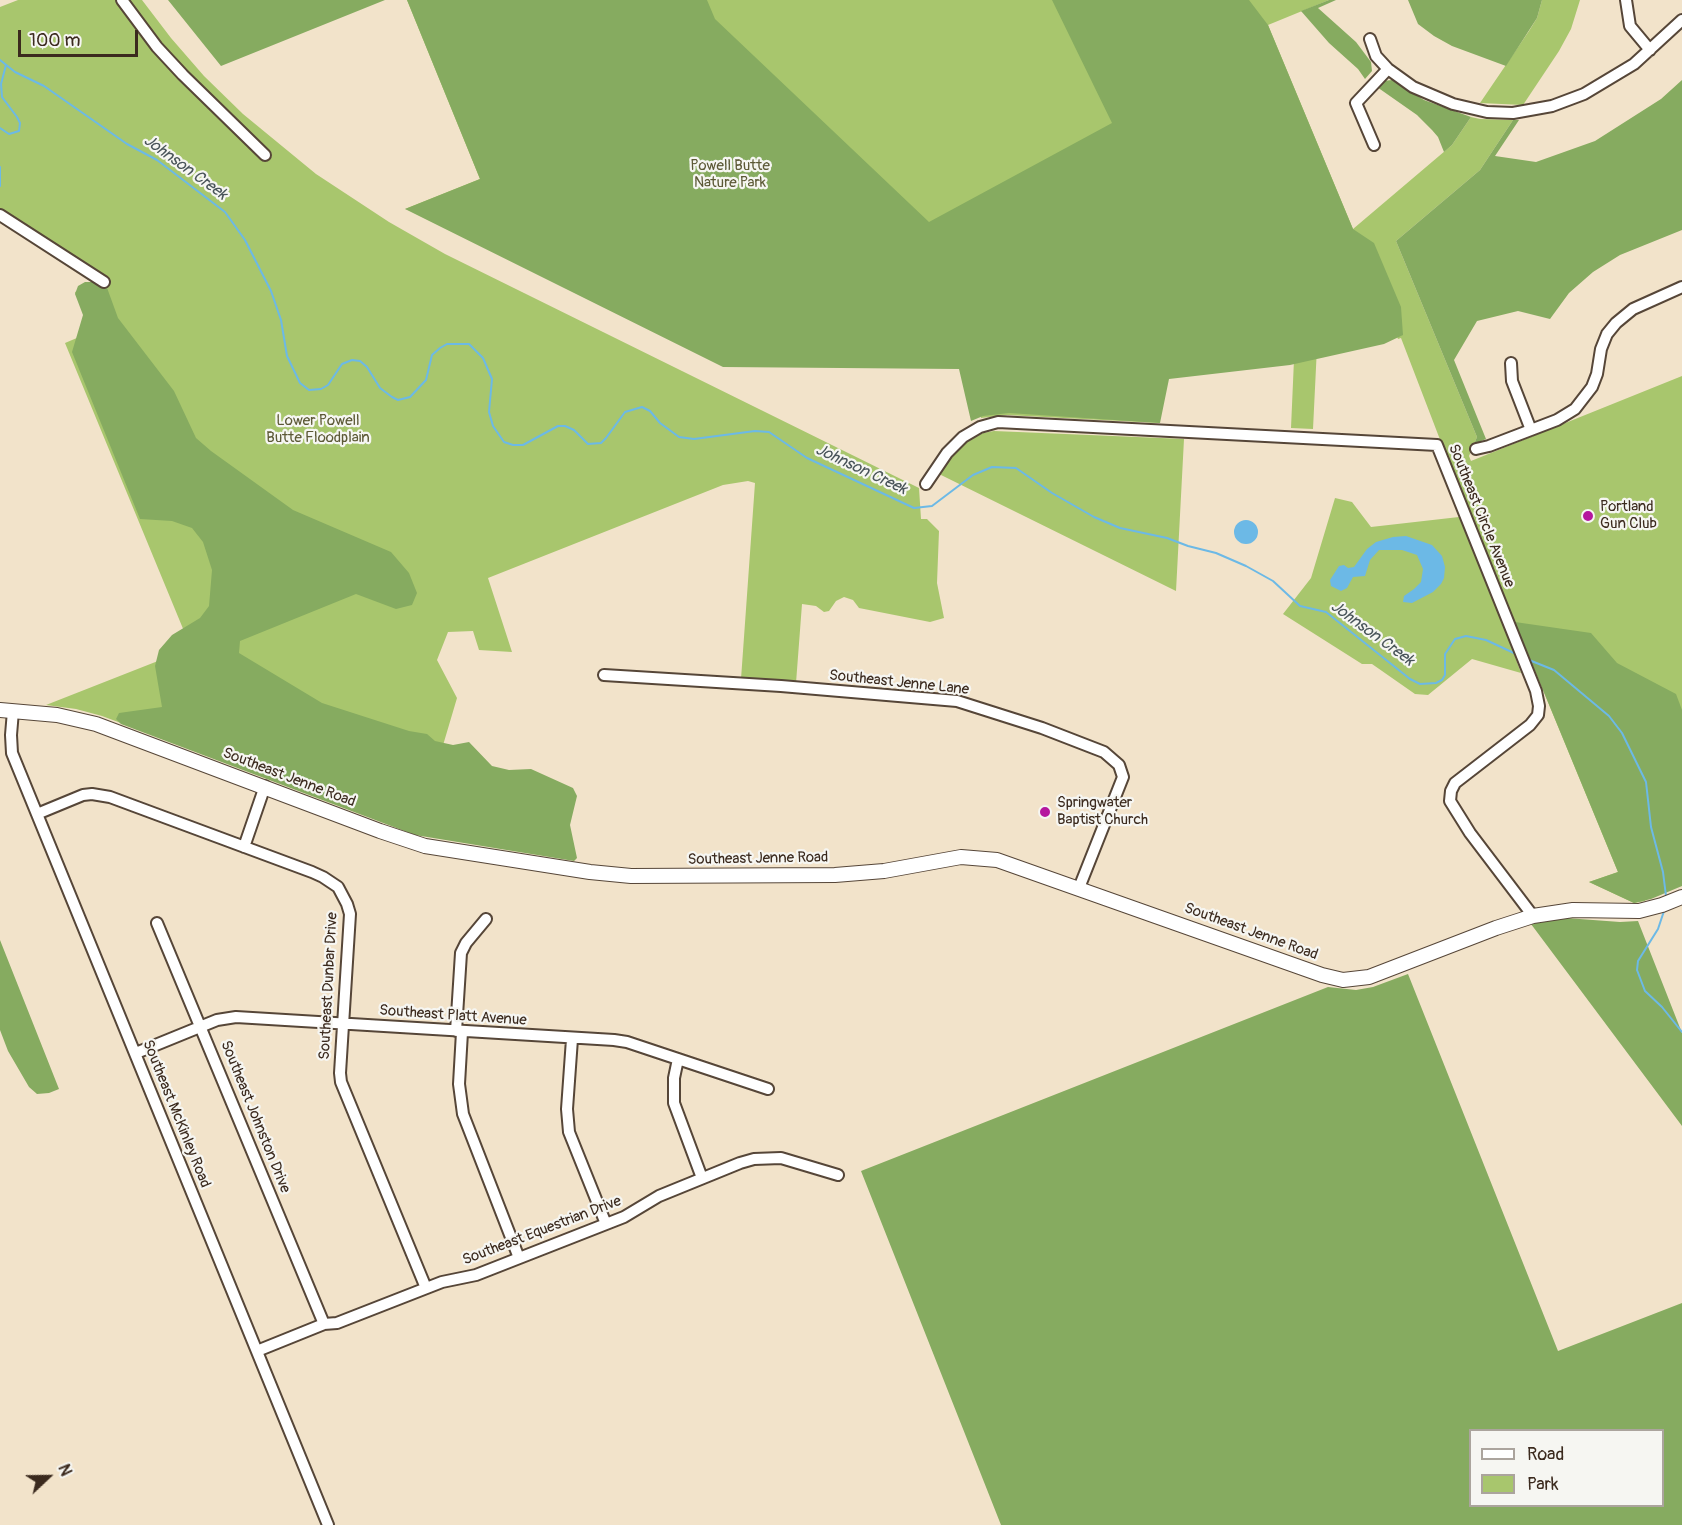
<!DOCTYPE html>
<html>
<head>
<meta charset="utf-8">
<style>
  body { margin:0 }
  #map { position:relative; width:1682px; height:1525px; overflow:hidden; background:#f2e3ca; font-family:Pangolin,sans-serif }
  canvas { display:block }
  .legend { position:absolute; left:1469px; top:1429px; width:195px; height:78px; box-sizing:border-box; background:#f6f6f2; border:2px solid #aba49d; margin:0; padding:8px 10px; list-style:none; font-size:18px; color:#3b2a1e }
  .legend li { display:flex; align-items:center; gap:12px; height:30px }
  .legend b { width:30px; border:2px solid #aba49d }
  .north { position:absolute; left:18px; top:1447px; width:60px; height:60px; -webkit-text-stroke:4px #f6f6f2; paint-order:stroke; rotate:68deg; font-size:16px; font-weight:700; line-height:24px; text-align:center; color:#3b2a1e }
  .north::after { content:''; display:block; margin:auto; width:21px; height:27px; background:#3b2a1e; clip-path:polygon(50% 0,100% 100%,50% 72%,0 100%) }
  .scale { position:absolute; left:18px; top:30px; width:120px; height:27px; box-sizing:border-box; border:3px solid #3b2a1e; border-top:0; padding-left:8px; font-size:18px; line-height:21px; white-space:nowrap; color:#3b2a1e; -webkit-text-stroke:4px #f6f6f2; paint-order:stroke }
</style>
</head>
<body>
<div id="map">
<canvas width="1682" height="1525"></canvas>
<ul class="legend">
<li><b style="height:8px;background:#fff"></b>Road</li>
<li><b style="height:16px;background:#a8c66d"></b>Park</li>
</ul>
<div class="north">N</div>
<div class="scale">100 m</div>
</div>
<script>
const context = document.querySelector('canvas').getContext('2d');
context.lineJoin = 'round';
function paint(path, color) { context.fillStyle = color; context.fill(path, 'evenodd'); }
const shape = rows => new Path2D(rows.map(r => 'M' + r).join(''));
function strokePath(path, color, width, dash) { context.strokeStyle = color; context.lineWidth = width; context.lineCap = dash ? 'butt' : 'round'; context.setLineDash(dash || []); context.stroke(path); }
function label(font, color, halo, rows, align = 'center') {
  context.font = font + ' Pangolin,sans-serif'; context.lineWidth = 4.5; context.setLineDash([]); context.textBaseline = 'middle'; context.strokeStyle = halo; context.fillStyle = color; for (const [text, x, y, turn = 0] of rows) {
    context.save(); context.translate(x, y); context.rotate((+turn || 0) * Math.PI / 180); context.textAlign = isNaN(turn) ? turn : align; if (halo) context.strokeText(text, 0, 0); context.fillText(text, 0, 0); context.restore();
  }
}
paint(shape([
  [18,0,142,0,171,38,204,76,243,114,316,174,389,222,445,254,919,488,921,519,927,519,939,531,937,583,944,618,930,622,859,608,853,600,844,597,836,601,829,611,824,612,816,606,802,604,796,683,741,679,755,483,748,481,723,485,488,578,512,652,479,650,473,631,448,632,437,660,457,698,417,833,102,716,76,709,46,705,191,648,65,343,91,332,75,292,104,283,98,271,0,209,0,7],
  [407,0,1329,0,1268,25,1353,229,1452,145,1471,117,1480,119,1513,120,1480,170,1396,241,1477,437,1469,456,1471,461,1682,376,1682,768,1645,901,1634,903,1589,882,1618,872,1444,450,1401,338,1398,339,1368,266,1321,265,1313,429,1291,428,1296,314,1171,188,1159,423,1007,415,981,418,983,263,405,209,480,179],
  [1542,0,1580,0,1571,29,1559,51,1523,105,1480,103,1529,31,1537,18],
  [994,431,1184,439,1176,591,939,474,953,452,962,445,983,433],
  [1335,498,1352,502,1371,527,1459,517,1500,616,1521,673,1472,659,1428,695,1415,694,1372,664,1362,664,1283,614,1311,578]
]), '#a8c66d');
paint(shape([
  [168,0,385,0,221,66],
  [407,0,707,0,715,19,929,222,1112,123,1052,0,1249,0,1268,25,1353,229,1374,243,1401,307,1403,335,1384,344,1290,365,1169,379,1160,423,1009,413,983,416,971,421,959,369,723,367,405,209,480,179],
  [1329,0,1336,0,1318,8,1356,42,1371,62,1372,71,1365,79,1358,69,1329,43,1301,11],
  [1408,0,1542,0,1537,18,1506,66,1452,46,1434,36,1418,24],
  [1392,80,1424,100,1471,117,1452,145,1444,152,1438,137,1432,130,1417,115,1377,87,1383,81],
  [1682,80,1682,230,1620,255,1593,272,1569,293,1550,319,1518,311,1477,321,1454,360,1486,439,1474,444,1477,437,1396,241,1480,170,1513,120,1519,120,1495,156,1536,162,1595,141,1661,99],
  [85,282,96,282,106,285,118,318,174,391,196,438,211,451,293,510,391,552,409,573,417,593,412,605,396,609,356,594,240,641,239,653,322,703,409,731,427,734,435,741,453,745,469,742,492,766,509,770,531,769,573,788,577,796,570,825,577,858,574,861,415,835,121,724,116,719,119,713,162,707,155,666,159,650,172,635,200,618,209,606,212,570,203,542,192,528,172,521,140,519,72,352,83,315,75,294,78,286],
  [1515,622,1591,633,1617,663,1676,694,1682,710,1682,886,1651,899,1634,903,1589,882,1618,872],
  [1566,918,1620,922,1638,921,1682,1033,1682,1126,1531,924],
  [0,940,59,1089,49,1093,37,1094,29,1087,8,1051,0,1030],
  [1408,974,1558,1351,1682,1303,1682,1525,1001,1525,861,1171,1328,987,1356,990,1373,987],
  [1662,1430,1662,1506,1470,1506,1470,1430]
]), '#86ab60');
paint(shape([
  '1234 532a12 12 0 1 1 24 0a12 12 0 1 1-24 0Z',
  [1406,536,1432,545,1442,556,1445,567,1444,578,1441,584,1433,592,1412,603,1403,602,1404,596,1414,589,1421,582,1423,569,1417,555,1402,550,1379,550,1370,560,1365,576,1353,577,1347,588,1341,591,1331,586,1330,580,1339,566,1344,565,1348,568,1354,567,1367,549,1376,542,1393,537]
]), '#6cb9e6');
strokePath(shape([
  [0,60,15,72,44,86,127,144,157,160,225,212,245,240,271,291,281,320,287,356,300,383,309,390,321,389,328,385,342,364,352,360,360,361,367,367,380,388,392,397,398,400,410,397,426,380,432,355,440,348,447,344,469,344,483,358,492,379,489,412,493,426,504,442,513,445,523,445,558,426,565,426,574,430,588,444,601,443,606,438,625,412,642,407,650,411,660,423,679,437,694,439,755,431,769,432,807,458,914,508,932,506,973,475,992,467,1016,468,1052,493,1094,517,1120,528,1167,538,1188,546,1216,553,1246,566,1273,581,1300,606,1326,612,1410,679,1420,684,1436,683,1442,680,1445,675,1445,654,1455,639,1466,636,1486,640,1516,654],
  [0,128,9,134,19,131,20,123,17,117,2,97,1,84,6,65],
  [0,167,0,186],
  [1529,660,1554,670,1609,716,1622,733,1646,782,1651,827,1663,872,1666,896],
  [1664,911,1658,929,1638,961,1637,970,1645,991,1662,1007,1682,1032]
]), '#6cb9e6', 2);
const minor = shape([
  [122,0,157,47,183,75,265,155],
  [1626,0,1630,26,1650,50],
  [1370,39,1376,56,1388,69,1413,87,1453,104,1487,112,1513,113,1552,106,1584,94,1634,64,1682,20],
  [1374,145,1356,103,1388,69],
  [0,215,104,282],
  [1511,363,1512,381,1531,430],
  [1476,449,1489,446,1557,420,1575,409,1592,387,1597,374,1601,349,1607,334,1616,323,1633,309,1682,287],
  [926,484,947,453,963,437,980,427,998,422,1437,445,1536,691,1539,706,1538,715,1530,725,1455,783,1451,791,1450,801,1470,833,1533,916],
  [604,675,781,686,957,701,1042,728,1104,752,1119,765,1123,777,1079,888],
  [13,711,11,735,12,753,328,1525],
  [37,814,83,795,92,794,110,797,312,872,323,877,338,887,347,904,350,914,340,1073,341,1082,426,1288],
  [244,847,265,786],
  [157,923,324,1324],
  [456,1031,461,953,466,943,486,919],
  [462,1032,459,1084,463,1114,519,1258],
  [572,1039,567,1109,569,1132,606,1224],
  [136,1053,217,1020,236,1017,614,1040,627,1042,768,1089],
  [678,1059,674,1078,674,1103,702,1178],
  [257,1351,324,1324,337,1323,442,1282,476,1275,624,1217,659,1196,740,1163,754,1159,781,1158,838,1175]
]);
const major = shape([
  [0,710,57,715,96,724,380,831,425,846,590,872,631,876,835,875,884,871,961,857,997,860,1322,975,1343,980,1369,977,1496,928,1533,916,1573,910,1639,911,1662,905,1682,897]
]);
strokePath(minor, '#564638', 14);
strokePath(major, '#564638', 16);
strokePath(minor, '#fff', 10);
strokePath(major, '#fff', 14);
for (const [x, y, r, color] of [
  [1588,516,6,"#b5179e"],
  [1045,812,6,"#b5179e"]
]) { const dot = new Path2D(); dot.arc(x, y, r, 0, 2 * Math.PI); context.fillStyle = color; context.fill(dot); strokePath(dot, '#f6f6f2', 2); }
label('15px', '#5c5936', '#f6f6f2', [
  ["Powell Butte",730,166],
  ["Nature Park",730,183],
  ["Lower Powell",318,421],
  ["Butte Floodplain",318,438]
]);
label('15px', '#3b2a1e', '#f6f6f2', [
  ["Portland",1600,507],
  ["Gun Club",1600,524],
  ["Springwater",1057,803],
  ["Baptist Church",1057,820]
], 'left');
label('15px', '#3b2a1e', '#f6f6f2', [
  ["Southeast Circle Avenue",1481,516,68],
  ["Southeast Jenne Lane",899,683,6],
  ["Southeast Jenne Road",289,778,21],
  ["Southeast Jenne Road",758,859,-1],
  ["Southeast Jenne Road",1251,932,20],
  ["Southeast Dunbar Drive",329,986,-87],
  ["Southeast Platt Avenue",453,1016,4],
  ["Southeast McKinley Road",176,1114,68],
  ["Southeast Johnston Drive",255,1117,68],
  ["Southeast Equestrian Drive",542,1231,-21]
]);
label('italic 16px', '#4a555a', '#f6f6f2', [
  ["Johnson Creek",185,168,36],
  ["Johnson Creek",861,470,25],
  ["Johnson Creek",1372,634,36]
]);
</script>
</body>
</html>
